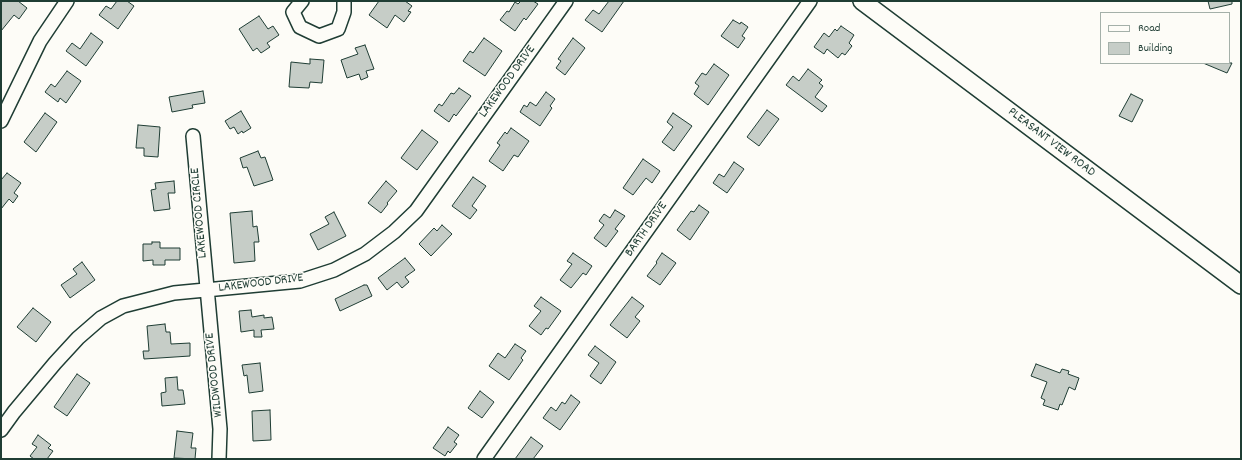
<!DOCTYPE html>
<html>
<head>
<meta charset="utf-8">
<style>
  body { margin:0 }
  #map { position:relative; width:1242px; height:460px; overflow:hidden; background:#fdfcf7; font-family:Dekko,sans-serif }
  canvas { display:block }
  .frame { position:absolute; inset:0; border:2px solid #1f3d34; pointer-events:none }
  .legend { position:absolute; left:1100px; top:12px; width:130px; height:52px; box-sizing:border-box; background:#fdfcf7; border:1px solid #a4b0a9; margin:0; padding:5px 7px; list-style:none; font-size:12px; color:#1f3d34 }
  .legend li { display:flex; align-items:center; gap:8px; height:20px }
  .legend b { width:20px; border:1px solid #a4b0a9 }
</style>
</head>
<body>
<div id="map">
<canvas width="1242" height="460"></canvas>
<div class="frame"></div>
<ul class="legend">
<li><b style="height:5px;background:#fdfcf7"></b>Road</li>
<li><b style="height:11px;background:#c6cdc7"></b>Building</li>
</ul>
</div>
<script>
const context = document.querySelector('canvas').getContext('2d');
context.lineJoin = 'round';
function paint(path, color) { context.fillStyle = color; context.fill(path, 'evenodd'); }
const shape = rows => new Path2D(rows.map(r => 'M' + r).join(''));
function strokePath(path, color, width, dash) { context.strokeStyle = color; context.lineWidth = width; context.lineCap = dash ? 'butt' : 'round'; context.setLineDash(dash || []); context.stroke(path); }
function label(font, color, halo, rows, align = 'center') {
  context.font = font + ' Dekko,sans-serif'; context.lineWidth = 3; context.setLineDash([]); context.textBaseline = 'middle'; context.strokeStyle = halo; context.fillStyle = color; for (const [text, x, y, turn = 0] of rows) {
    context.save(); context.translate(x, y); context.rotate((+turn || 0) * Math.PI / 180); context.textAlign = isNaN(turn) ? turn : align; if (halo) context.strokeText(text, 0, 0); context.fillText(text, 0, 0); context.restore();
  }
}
const building = shape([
  [1,1,18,1,27,8,19,19,14,15,1,31,1,1],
  [117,1,127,1,134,6,118,29,99,15,106,6,111,9,117,1],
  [379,1,405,1,412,6,408,11,411,12,404,22,395,15,387,28,369,15,379,1],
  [521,1,533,1,538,4,526,20,524,18,515,31,500,20,507,11,509,12,515,2,518,4,521,1],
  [609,1,624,1,602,32,585,20,593,10,599,14,609,1],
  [1208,1,1232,1,1232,4,1210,9,1208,1],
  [259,16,268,29,273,26,279,35,267,43,270,47,261,53,257,48,253,51,239,29,259,16],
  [733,20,740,24,741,22,748,27,742,36,745,38,738,48,721,36,733,20],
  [841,26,854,35,849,43,852,46,845,55,842,53,838,58,827,49,824,54,814,47,824,33,829,37,835,29,837,31,841,26],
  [91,33,103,42,86,66,66,51,72,43,80,49,91,33],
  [484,38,502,51,485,76,463,61,470,51,473,53,484,38],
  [573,38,585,48,565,75,556,68,561,61,558,59,573,38],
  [365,45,374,69,366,71,368,77,361,80,359,74,347,78,341,60,358,54,355,48,365,45],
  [310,59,324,60,322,83,310,82,309,88,289,87,291,62,310,64,310,59],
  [1203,63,1232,63,1227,73,1203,63],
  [714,64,729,75,708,105,694,94,699,86,695,83,702,73,706,75,714,64],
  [808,69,822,80,819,83,823,86,815,97,827,106,822,112,786,85,793,76,799,81,808,69],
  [67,71,81,81,66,103,60,98,58,102,45,92,51,84,55,87,67,71],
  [459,88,471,96,456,116,454,114,449,122,434,111,439,104,442,106,451,93,454,94,459,88],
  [203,91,205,103,192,105,193,108,172,112,169,97,203,91],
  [546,92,555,99,550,106,552,108,540,126,520,112,524,105,527,107,530,102,536,106,546,92],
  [1131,94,1143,100,1132,122,1119,116,1131,94],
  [767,110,779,119,759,146,747,137,767,110],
  [241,111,251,128,243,133,242,131,238,134,234,127,230,129,225,121,241,111],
  [45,113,57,122,36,152,24,142,45,113],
  [673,113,692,126,674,151,662,142,673,127,667,122,673,113],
  [138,125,160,127,158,157,144,156,144,148,136,148,138,125],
  [511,128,529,141,518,157,514,155,503,171,489,161,500,145,497,143,505,132,507,134,511,128],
  [422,130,438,142,417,170,401,158,422,130],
  [258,151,261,158,265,157,273,180,254,186,247,167,243,168,240,158,258,151],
  [643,159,660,171,652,183,646,178,633,195,623,188,643,159],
  [734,162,744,169,727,193,713,183,719,174,724,177,734,162],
  [7,173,21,183,14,193,18,196,13,203,9,199,1,209,1,180,7,173],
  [473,177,486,186,472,206,477,210,470,219,452,206,473,177],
  [174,181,175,193,168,193,170,209,154,211,151,190,156,189,155,183,174,181],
  [386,181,397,191,387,203,388,204,381,213,368,203,386,181],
  [699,205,709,212,690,240,677,230,691,211,694,212,699,205],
  [615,210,625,216,615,229,618,231,606,247,594,238,604,225,599,221,604,214,610,218,615,210],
  [252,211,253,227,257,226,259,242,254,242,255,261,234,263,230,213,252,211],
  [334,212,346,236,318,250,310,234,329,224,325,217,334,212],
  [442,225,452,234,431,256,419,244,434,228,437,231,442,225],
  [152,242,160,242,160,248,180,248,180,260,165,260,165,265,153,265,153,260,143,261,143,244,152,244,152,242],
  [573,253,592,266,586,275,583,273,571,288,560,280,572,264,567,261,573,253],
  [662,253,676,263,660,285,647,276,657,263,656,262,662,253],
  [405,258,415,270,405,277,409,282,402,288,397,282,387,290,378,278,405,258],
  [82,262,95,280,70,298,61,285,77,274,73,269,82,262],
  [364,285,367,285,372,296,340,311,335,299,364,285],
  [541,297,561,311,548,329,546,328,541,335,529,326,541,311,534,306,541,297],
  [632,297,644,306,635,317,640,321,627,338,610,325,632,297],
  [33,308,51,322,36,342,17,327,33,308],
  [251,310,252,317,264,315,264,318,272,317,274,329,261,330,262,337,254,337,254,330,241,332,239,311,251,310],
  [165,324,166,332,170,332,171,344,190,343,190,356,144,359,143,351,149,351,147,326,165,324],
  [515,344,526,351,521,358,523,360,509,380,489,366,498,353,505,358,515,344],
  [595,346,616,362,601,384,590,376,599,363,588,355,595,346],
  [260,363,263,391,249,393,247,375,244,376,242,365,260,363],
  [1036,364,1060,373,1062,369,1069,371,1068,374,1079,378,1075,390,1069,387,1062,405,1060,404,1058,410,1043,405,1045,400,1041,398,1047,382,1031,376,1036,364],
  [77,374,90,383,67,416,54,407,77,374],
  [177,377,178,390,183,390,185,404,162,406,161,393,166,392,165,378,177,377],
  [480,391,494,402,482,418,468,408,480,391],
  [571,395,580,402,560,430,543,418,551,407,556,411,562,402,565,404,571,395],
  [270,410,271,440,253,441,252,411,270,410],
  [448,427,459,435,454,442,457,444,450,453,448,451,445,456,433,448,448,427],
  [177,431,193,433,191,448,196,448,195,459,174,458,177,431],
  [38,435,51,445,48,448,53,451,47,459,34,459,30,456,37,447,32,444,38,435],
  [531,437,543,446,533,459,515,459,531,437]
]);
paint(building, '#c6cdc7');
strokePath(building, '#1f3d34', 1);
const minor = shape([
  [302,1,293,12,300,27,319,36,338,29,344,12,344,1],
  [1,121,40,41,67,1],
  [193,136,220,429,219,459],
  [1,430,14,412,55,363,78,338,101,318,123,306,174,293,300,281,334,270,365,254,394,232,416,211,566,1],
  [484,459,810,1]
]);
const major = shape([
  [862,1,1241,285]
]);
strokePath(minor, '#1f3d34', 16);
strokePath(major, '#1f3d34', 20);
strokePath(minor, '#fdfcf7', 13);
strokePath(major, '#fdfcf7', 17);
label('13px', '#1f3d34', '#fdfcf7', [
  ["LAKEWOOD DRIVE",508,82,-54],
  ["PLEASANT VIEW ROAD",1051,143,37],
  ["LAKEWOOD CIRCLE",200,213,-95],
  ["BARTH DRIVE",647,230,-55],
  ["LAKEWOOD DRIVE",261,284,-7],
  ["WILDWOOD DRIVE",215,375,-96]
]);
</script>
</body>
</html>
